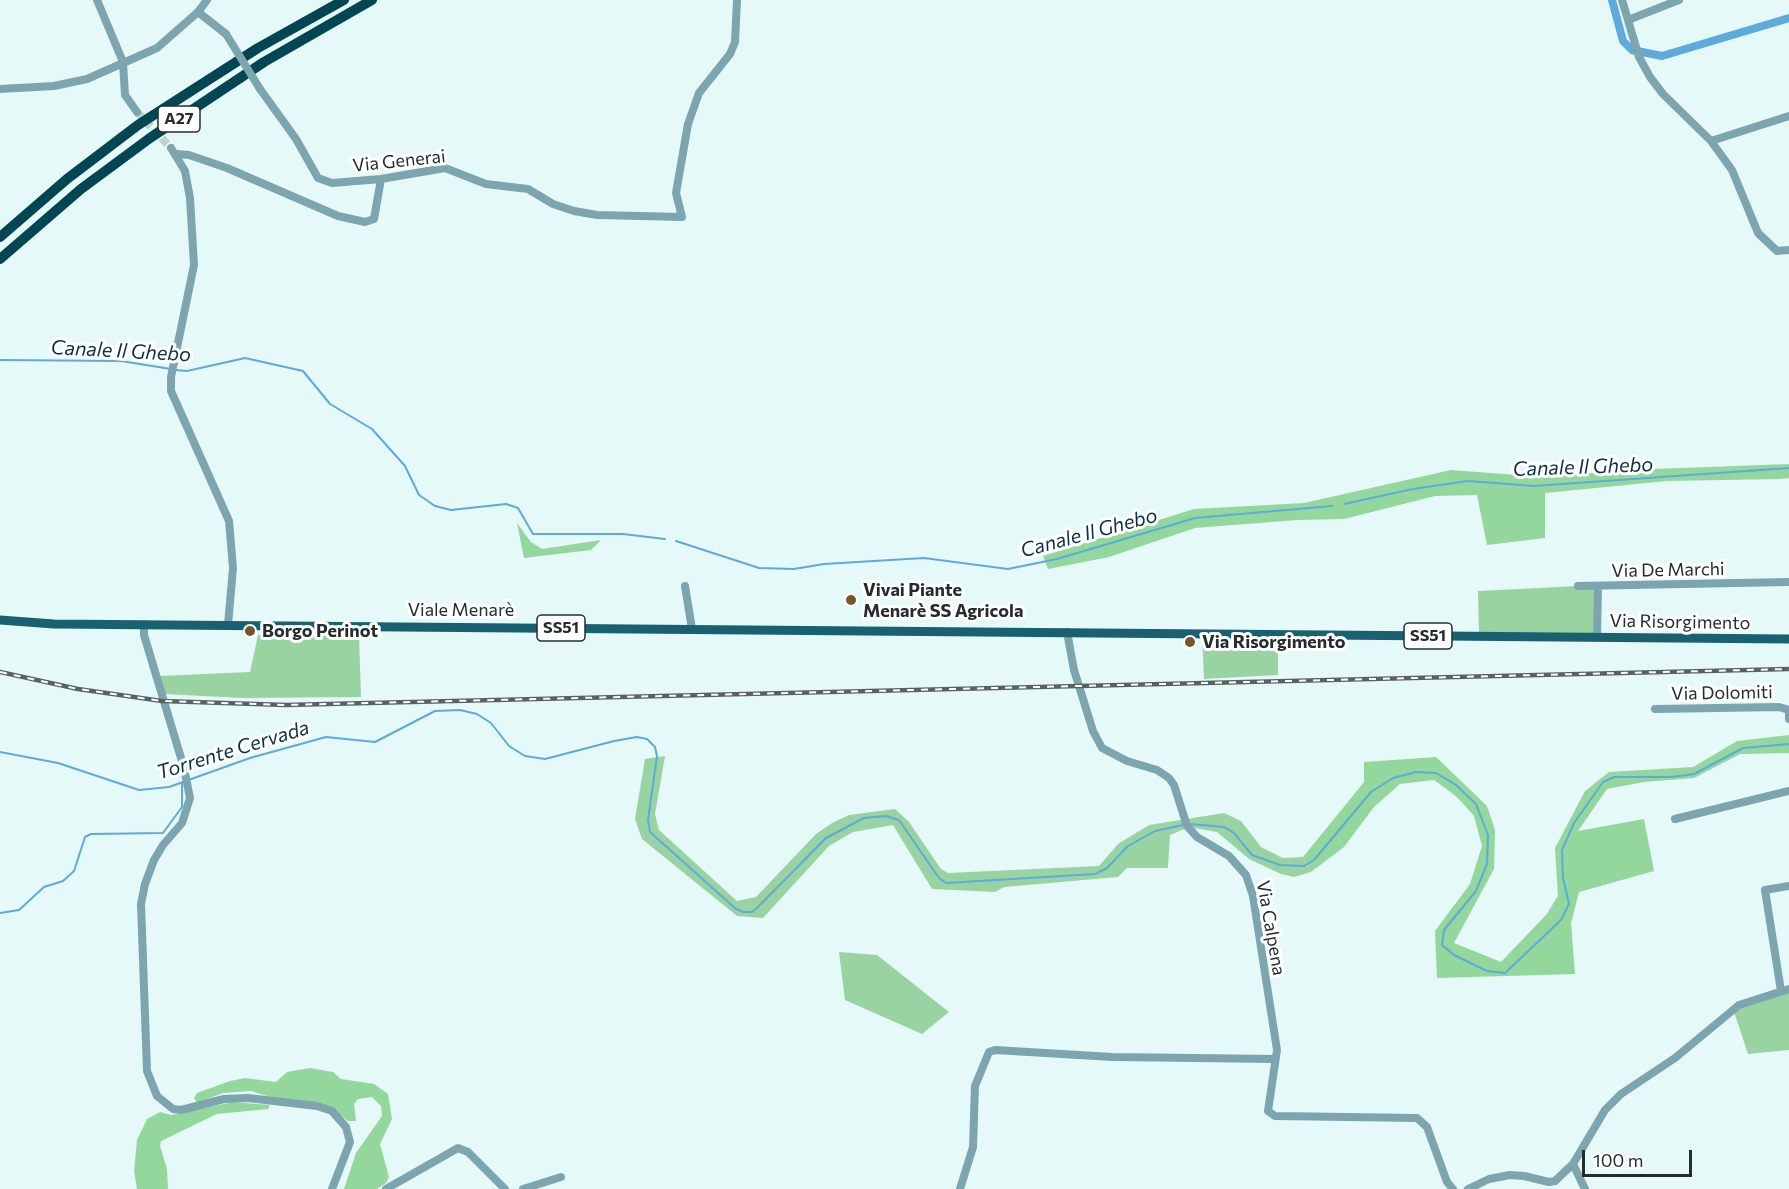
<!DOCTYPE html>
<html>
<head>
<meta charset="utf-8">
<style>
  body { margin:0 }
  #map { position:relative; width:1789px; height:1189px; overflow:hidden; background:#e6f9f9; font-family:Commissioner,sans-serif }
  canvas { display:block }
  .scale { position:absolute; left:1582px; top:1150px; width:110px; height:27px; box-sizing:border-box; border:3px solid #252c2c; border-top:0; padding-left:8px; font-size:18px; line-height:21px; white-space:nowrap; color:#252c2c; -webkit-text-stroke:4px #fff; paint-order:stroke }
</style>
</head>
<body>
<div id="map">
<canvas width="1789" height="1189"></canvas>
<div class="scale">100 m</div>
</div>
<script>
const context = document.querySelector('canvas').getContext('2d');
context.lineJoin = 'round';
function paint(path, color) { context.fillStyle = color; context.fill(path, 'evenodd'); }
const shape = rows => new Path2D(rows.map(r => 'M' + r).join(''));
function strokePath(path, color, width, dash) { context.strokeStyle = color; context.lineWidth = width; context.lineCap = dash ? 'butt' : 'round'; context.setLineDash(dash || []); context.stroke(path); }
function label(font, color, halo, rows, align = 'center') {
  context.font = font + ' Commissioner,sans-serif'; context.lineWidth = 6; context.setLineDash([]); context.textBaseline = 'middle'; context.strokeStyle = halo; context.fillStyle = color; for (const [text, x, y, turn = 0] of rows) {
    context.save(); context.translate(x, y); context.rotate((+turn || 0) * Math.PI / 180); context.textAlign = isNaN(turn) ? turn : align; if (halo) context.strokeText(text, 0, 0); context.fillText(text, 0, 0); context.restore();
  }
}
paint(shape([
  [1578,586,1598,587,1597,637,1479,636,1478,591],
  [1202,634,1278,634,1278,675,1204,679],
  [258,635,359,635,361,697,242,698,164,694,160,676,250,672],
  [665,756,655,814,659,830,737,901,756,897,816,834,832,823,849,815,895,809,909,822,941,869,948,873,1099,866,1118,844,1149,825,1224,813,1241,821,1261,847,1283,858,1303,857,1311,872,1294,877,1281,874,1249,859,1217,832,1189,827,1170,835,1168,868,1127,868,1118,877,1004,887,995,892,932,889,893,825,853,832,829,846,763,918,737,916,642,839,635,819,645,759],
  [839,952,877,955,949,1012,922,1034,845,1000],
  [1789,989,1789,1050,1748,1054,1733,1009]
]), '#99d3a1');
paint(shape([
  [1789,464,1789,478,1781,479,1667,481,1545,493,1545,538,1487,545,1477,495,1435,496,1344,519,1297,520,1195,528,1109,557,1048,569,1043,556,1194,509,1304,503,1451,470,1544,477,1627,470],
  [517,523,531,542,542,549,601,540,591,550,524,558],
  [1789,735,1789,753,1740,754,1694,778,1644,782,1607,789,1578,831,1644,819,1654,871,1579,892,1571,923,1575,974,1437,978,1435,931,1470,884,1482,846,1474,816,1457,797,1434,780,1400,784,1374,807,1344,847,1311,872,1303,857,1364,782,1364,762,1436,757,1487,806,1495,830,1494,869,1454,943,1501,962,1546,915,1558,896,1555,848,1585,791,1609,772,1693,767,1737,741],
  [310,1068,333,1072,341,1079,374,1084,388,1094,392,1119,380,1144,389,1177,386,1183,377,1189,344,1189,356,1153,382,1116,381,1106,372,1097,358,1099,354,1104,356,1121,348,1121,336,1111,273,1098,251,1091,223,1093,197,1103,194,1098,197,1093,230,1081,245,1078,276,1082,287,1072],
  [233,1102,270,1105,268,1109,217,1114,161,1141,160,1146,167,1169,168,1189,137,1189,134,1171,137,1140,147,1119,160,1112,171,1115]
]), '#93d79d');
strokePath(shape([
  [0,360,121,361,171,369],
  [176,370,187,371,245,358,303,371,330,404,372,429,405,466,419,495,435,506,451,510,506,504,518,508,533,534,623,534,665,539],
  [1344,504,1413,489,1468,481,1534,486,1789,468],
  [676,541,759,568,794,569,824,564,924,558,1008,569,1057,559,1195,518,1332,506],
  [0,752,58,763,139,790,169,787,250,758,326,737,375,742,435,711,460,710,477,714,491,723,509,746,525,756,545,759,614,741,637,737,647,739,655,747,657,756,648,820,650,832,736,909,744,912,752,912,759,906,826,838,864,818,886,816,899,820,939,878,946,883,1095,874,1107,868,1128,846,1155,831,1183,825],
  [1189,824,1224,827,1234,833,1252,855,1280,865,1304,866,1314,860,1371,792,1393,778,1416,772,1436,773,1456,785,1476,804,1488,835,1487,864,1476,891,1444,930,1442,945,1454,955,1487,971,1505,973,1561,920,1569,904,1563,878,1562,850,1574,823,1603,782,1614,777,1672,777,1694,774,1743,748,1789,744],
  [0,913,19,910,44,887,63,881,74,871,85,837,91,834,163,833,182,807,182,783]
]), '#5daadc', 2);
strokePath(shape([
  [1612,0,1623,41,1632,50,1662,56,1789,18]
]), '#5daadc', 8);
strokePath(shape([
  [137,112,171,148]
]), '#bfd0d0', 8, [8, 4]);
strokePath(shape([
  [97,0,123,62,125,95,137,112],
  [1622,0,1639,57,1650,77,1663,94,1711,141,1732,170,1758,233,1777,251,1789,250],
  [198,12,226,34],
  [1628,20,1679,0],
  [0,89,54,86,87,79,157,48,198,12,207,0],
  [260,89,296,139,318,178,332,183,381,179,445,168,486,184,528,189,553,204,574,211,597,215,682,217,676,193,688,124,699,93,730,54,735,42,737,0],
  [1711,141,1789,116],
  [171,148,185,171,190,198,194,265,171,377,171,391,229,521,233,568,228,625],
  [177,154,189,155,227,168,338,216,365,222,374,219,381,179],
  [685,586,692,629],
  [1578,586,1789,582],
  [144,624,144,635,184,768,190,798,182,823,163,845,154,860,145,884,141,904,147,1071,157,1096,173,1109,181,1110,224,1099,248,1098,317,1106,332,1111,346,1127,350,1142,332,1189],
  [1067,632,1074,670,1093,731,1102,748,1127,761,1157,770,1169,778,1174,785,1187,826,1197,837,1229,856,1246,875,1253,896,1277,1050,1268,1111,1275,1116,1417,1118,1427,1127,1447,1182,1453,1189],
  [1597,637,1598,587],
  [1655,709,1779,707,1789,710],
  [1789,712,1789,719],
  [1675,819,1789,791],
  [1781,991,1765,890,1789,886],
  [1573,1164,1585,1189],
  [386,1189,458,1148,468,1152,505,1189],
  [523,1189,561,1177],
  [960,1189,973,1147,975,1086,989,1052,995,1050,1112,1057,1275,1059],
  [1468,1189,1489,1179,1510,1175,1524,1176,1549,1182,1555,1181,1573,1164,1605,1110,1621,1094,1675,1058,1739,1005,1789,989]
]), '#7ca5b0', 8);
strokePath(shape([
  [0,620,54,624,1789,639]
]), '#196070', 9);
strokePath(shape([
  [0,237,67,179,138,125,258,48,344,0],
  [0,259,81,189,150,138,264,62,372,0]
]), '#034653', 10);
const rail = shape([
  [0,672,78,689,162,701,286,705,1789,669]
]);
strokePath(rail, '#586262', 4.5);
strokePath(rail, '#fff', 2, [7]);
strokePath(shape([
  [226,34,260,89]
]), '#7ca5b0', 8);
for (const [x, y, r, color] of [
  [851,600,6,"#715729"],
  [250,631,6,"#715729"],
  [1190,642,6,"#715729"]
]) { const dot = new Path2D(); dot.arc(x, y, r, 0, 2 * Math.PI); context.fillStyle = color; context.fill(dot); strokePath(dot, '#fff', 2); }
for (const [x, y, w] of [
  [179,119,42],
  [561,628,48],
  [1428,636,48]
]) { const box = new Path2D(); box.roundRect(x - w / 2, y - 13, w, 26, 4.5); context.fillStyle = '#fff'; context.fill(box); strokePath(box, '#252c2c', 1.5); }
label('bold 16px', '#252c2c', null, [
  ["A27",179,119],
  ["SS51",561,628],
  ["SS51",1428,636]
]);
label('18px', '#252c2c', '#fff', [
  ["Via Generai",399,161,-6],
  ["Via De Marchi",1668,570,-1],
  ["Viale Menarè",461,610],
  ["Via Risorgimento",1680,622,1],
  ["Via Dolomiti",1722,693,-1],
  ["Via Calpena",1271,928,80]
]);
label('bold 18px', '#252c2c', '#fff', [
  ["Vivai Piante",863,590],
  ["Menarè SS Agricola",863,611],
  ["Borgo Perinot",262,631],
  ["Via Risorgimento",1202,642]
], 'left');
label('italic 20px', '#0c2f44', '#fff', [
  ["Canale Il Ghebo",121,351,3],
  ["Canale Il Ghebo",1583,467,-2],
  ["Canale Il Ghebo",1089,533,-15],
  ["Torrente Cervada",233,750,-17]
]);
</script>
</body>
</html>
